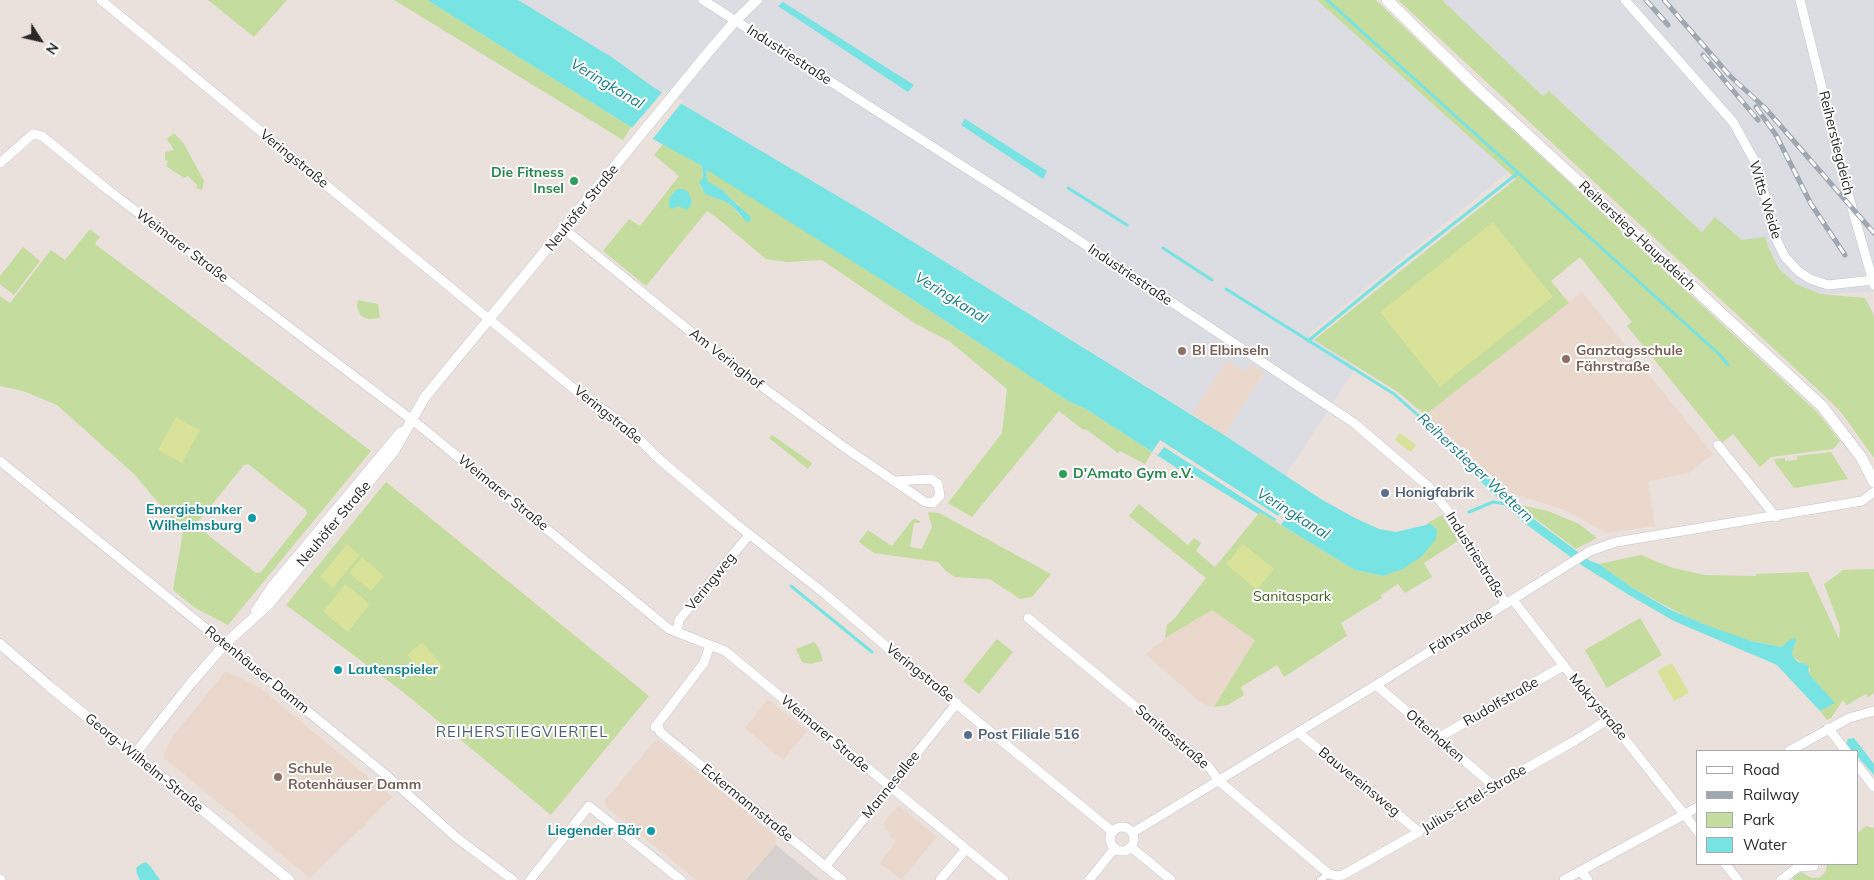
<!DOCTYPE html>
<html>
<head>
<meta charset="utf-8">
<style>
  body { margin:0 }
  #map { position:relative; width:1874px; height:880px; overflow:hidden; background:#eae0dc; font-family:Mulish,sans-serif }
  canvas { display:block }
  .legend { position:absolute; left:1696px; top:750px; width:162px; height:115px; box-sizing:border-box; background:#fff; border:1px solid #a9a9a9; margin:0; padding:6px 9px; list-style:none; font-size:15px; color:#292929 }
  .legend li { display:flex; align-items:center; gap:10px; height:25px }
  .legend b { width:25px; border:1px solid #a9a9a9 }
  .north { position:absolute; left:15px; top:15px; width:50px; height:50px; -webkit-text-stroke:4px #fff; paint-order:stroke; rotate:125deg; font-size:14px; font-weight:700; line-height:20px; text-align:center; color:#292929 }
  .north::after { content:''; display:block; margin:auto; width:18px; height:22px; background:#292929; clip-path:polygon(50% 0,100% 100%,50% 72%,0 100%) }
</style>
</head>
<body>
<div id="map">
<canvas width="1874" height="880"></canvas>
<ul class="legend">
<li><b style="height:6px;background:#fff"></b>Road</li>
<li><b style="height:6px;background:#9fa7b1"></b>Railway</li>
<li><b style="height:14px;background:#c4dc9d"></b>Park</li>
<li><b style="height:14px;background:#77e3e2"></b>Water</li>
</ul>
<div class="north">N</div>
</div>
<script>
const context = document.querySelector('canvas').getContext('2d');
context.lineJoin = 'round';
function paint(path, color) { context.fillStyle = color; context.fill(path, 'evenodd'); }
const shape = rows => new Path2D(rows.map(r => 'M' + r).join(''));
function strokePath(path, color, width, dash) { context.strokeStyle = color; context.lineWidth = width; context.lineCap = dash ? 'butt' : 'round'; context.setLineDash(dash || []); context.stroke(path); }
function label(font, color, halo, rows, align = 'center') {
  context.font = font + ' Mulish,sans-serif'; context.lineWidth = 4; context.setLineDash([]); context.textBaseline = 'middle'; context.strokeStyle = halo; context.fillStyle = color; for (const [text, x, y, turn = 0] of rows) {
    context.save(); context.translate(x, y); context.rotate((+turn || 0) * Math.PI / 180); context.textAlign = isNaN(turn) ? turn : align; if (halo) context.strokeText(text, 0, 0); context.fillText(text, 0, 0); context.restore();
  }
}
paint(shape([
  [518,0,1317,0,1508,172,1308,335,1356,367,1285,476,1224,435,1264,374,1250,364,1245,372,1227,361,1192,414,873,217,653,87,587,42],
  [1442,0,1874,0,1874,292,1821,294,1796,284,1779,269,1770,251,1765,238,1742,240,1715,218,1702,232,1550,91,1543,96]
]), '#dcdce3');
paint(shape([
  [1582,292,1713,454,1689,473,1648,481,1655,526,1607,533,1565,510,1511,493,1425,415],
  [1227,360,1244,372,1250,364,1264,373,1224,435,1192,414],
  [1212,610,1256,640,1214,707,1201,703,1146,654,1165,638],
  [226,671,259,687,392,797,365,825,310,878,163,757,172,737],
  [768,699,807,731,783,760,745,728],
  [659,740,776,837,776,845,746,880,696,880,606,807,605,800,654,742],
  [898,805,937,837,901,880,880,863,896,841,890,836,891,834,884,828,886,826,883,824]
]), '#ead8cc');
paint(shape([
  [208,0,287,0,254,37],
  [394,0,427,0,631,127,623,140],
  [1317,0,1376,0,1463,84,1818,413,1840,441,1833,449,1771,457,1760,467,1733,434,1722,443,1627,326,1632,322,1580,257,1551,281,1569,303,1425,415,1398,392,1314,340,1516,179],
  [1398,0,1442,0,1543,96,1549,91,1702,232,1715,217,1742,240,1765,237,1770,251,1779,269,1796,284,1821,294,1865,298,1872,311,1874,318,1874,458,1841,412,1828,399],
  [174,133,184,144,204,181,202,190,196,188,197,185,188,176,184,178,166,166,168,161,165,160,165,152,174,150,167,139],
  [663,144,702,166,703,179,700,186,707,195,724,201,732,206,742,218,739,205,731,199,724,191,709,182,706,176,707,169,901,292,1068,401,1086,409,1152,452,1145,464,1120,451,1118,453,1087,430,1082,429,1059,411,972,517,948,503,1002,433,1007,389,949,341,916,324,822,260,786,262,766,259,716,217,707,211,646,286,603,251,629,219,640,226,679,176,654,155],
  [90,229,100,237,95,244,371,451,228,625,195,608,173,590,183,532,134,474,57,405,23,391,0,386,0,296,10,303,51,250,65,260],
  [248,464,306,510,307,514,261,572,256,573,198,527,197,523,244,465],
  [23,247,40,261,14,295,0,284,0,276],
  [358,300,378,304,380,318,368,319,361,316,357,307],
  [772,435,812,463,808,469,769,438],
  [1831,452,1848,479,1794,488,1776,464,1774,459,1785,458,1785,461,1797,460,1797,456],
  [386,482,649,696,551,815,402,691,286,605],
  [1139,504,1188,545,1194,538,1201,543,1196,551,1215,567,1260,512,1355,570,1383,576,1403,569,1437,529,1434,526,1426,524,1442,515,1458,541,1424,563,1432,577,1405,593,1398,584,1381,595,1382,598,1341,623,1347,636,1284,677,1277,665,1241,687,1244,695,1228,705,1214,707,1255,640,1212,610,1165,638,1167,625,1175,618,1206,578,1129,516],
  [1525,506,1548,511,1579,524,1597,538,1576,549,1532,516,1523,507],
  [928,512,939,513,1051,574,1032,597,1020,599,990,579,955,577,946,571,938,562,874,553,859,542,868,530,892,546,912,520,915,519,920,521,920,523,914,523,910,547,922,549,932,527],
  [1641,555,1670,567,1704,575,1756,576,1756,574,1808,572,1839,639,1840,627,1824,584,1843,570,1874,569,1874,693,1868,697,1866,694,1847,705,1843,700,1831,718,1827,720,1820,711,1834,703,1809,674,1810,669,1793,657,1792,652,1796,641,1789,640,1783,647,1751,641,1725,633,1687,617,1655,600,1631,587,1599,564],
  [1640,618,1662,655,1607,688,1585,650],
  [997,639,1013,652,979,694,963,681],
  [814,642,819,648,823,661,810,664,802,662,796,649],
  [1866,826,1874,828,1874,880,1794,880,1792,878,1801,872,1812,878,1819,878,1826,871,1827,864,1858,864,1858,833]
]), '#c4dc9d');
paint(shape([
  [1493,222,1553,297,1440,387,1380,312],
  [176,417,200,430,182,463,158,450],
  [1400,433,1416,445,1411,452,1395,440],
  [347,544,360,555,333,588,320,577],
  [1243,544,1274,569,1257,590,1226,564],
  [362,557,384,576,371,591,349,573],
  [345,584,370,604,348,632,323,612],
  [422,642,444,668,429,681,407,655],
  [1672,663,1689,693,1674,701,1657,671]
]), '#d8e299');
paint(shape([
  [776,845,819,880,746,880]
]), '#d6d1ce');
paint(shape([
  [427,0,518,0,613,58,653,87,873,217,1224,435,1324,501,1355,518,1379,529,1396,532,1430,524,1437,529,1436,539,1421,557,1403,569,1383,576,1355,570,1260,512,1258,514,1185,469,1183,472,1086,409,1068,401,901,292,707,170,706,176,709,182,724,191,731,199,751,217,750,221,747,222,732,206,724,201,707,195,704,192,699,182,700,180,703,179,702,166,631,127],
  [783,2,914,85,908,92,778,6],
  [965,119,1047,171,1043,179,961,125],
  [678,189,683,189,688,192,692,201,691,205,687,210,678,206,672,209,669,207,669,200,672,194],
  [1478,479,1492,479,1531,517,1590,561,1599,564,1631,587,1671,610,1706,625,1751,641,1782,647,1789,640,1795,638,1796,641,1792,652,1793,657,1798,662,1808,665,1809,674,1835,703,1820,711,1777,665,1674,621,1629,595,1583,566,1523,522],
  [1854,738,1874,764,1874,775,1858,757,1858,751,1852,751,1846,745,1848,739],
  [146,862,150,866,160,880,140,880,137,874,136,868,141,864]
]), '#77e3e2');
paint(shape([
  [664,90,683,101,651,141,631,129],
  [1160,440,1278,516,1280,513,1287,517,1281,525,1275,521,1276,519,1164,447,1158,455,1152,452]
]), '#eae0dc');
strokePath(shape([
  [1327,0,1720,355,1728,365],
  [1068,188,1127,225],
  [1163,248,1212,280],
  [1226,289,1394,394,1463,455,1489,482],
  [1308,341,1396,269,1518,173],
  [1469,512,1493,502,1506,504],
  [791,586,872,652]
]), '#77e3e2', 3);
const pedestrian = shape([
  [1419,832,1497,785],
  [1320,880,1329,874]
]);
const minor = shape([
  [101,0,585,398,607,412,633,433,659,459,735,523,825,594,894,653,1113,832],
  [703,0,1069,234,1354,423,1429,487,1452,516,1506,604],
  [1625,0,1733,122,1754,160,1766,198,1774,235,1785,257,1798,271,1810,279,1828,285,1874,280],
  [1800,0,1852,208,1874,285],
  [0,163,33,134,42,136,108,190,420,426,669,629,725,651,1004,880],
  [564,229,722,357,844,447,925,502,933,503,940,496,938,484,931,479,894,481],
  [1718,445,1776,517],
  [0,461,386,775,457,838,513,880],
  [1513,600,1568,671,1609,719,1698,832],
  [1028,618,1209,767,1219,781,1329,874,1337,876,1343,875,1419,832,1299,733],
  [677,632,679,620,749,535],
  [1376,685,1488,781,1497,785,1576,740,1609,719],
  [658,724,660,732,842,880],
  [655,727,704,663,710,645],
  [1828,728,1846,751],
  [1438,738,1563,666],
  [1789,751,1849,718,1874,711],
  [1858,766,1874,787],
  '1110 839a12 12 0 1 1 24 0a12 12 0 1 1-24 0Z',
  [1132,833,1376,685,1590,551,1616,542,1862,501,1874,492],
  [1131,847,1171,880],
  [1725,864,1738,880],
  [825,867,957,703],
  [1581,871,1588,880],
  [0,879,1,880],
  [530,880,589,806,681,880],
  [940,880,966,849],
  [1089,880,1115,848],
  [1564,880,1698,807],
  [1781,880,1798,867,1814,866]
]);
const tertiary = shape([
  [256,611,272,587,401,432],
  [0,644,49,686,289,880],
  [134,755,191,683,225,644,269,604,394,451,425,397,711,49,736,20,757,0]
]);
const secondary = shape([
  [1387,0,1481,92,1822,406,1861,457,1874,482]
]);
strokePath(pedestrian, '#c0c6ce', 8);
strokePath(minor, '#c0c6ce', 10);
strokePath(tertiary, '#c0c6ce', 11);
strokePath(secondary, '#c0c6ce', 12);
strokePath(pedestrian, '#fff', 6);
strokePath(minor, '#fff', 9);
strokePath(tertiary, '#fff', 10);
strokePath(secondary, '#fff', 11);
const rail = shape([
  [1646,0,1668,25],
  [1664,0,1730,76,1765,108,1874,233],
  [1703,55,1758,120],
  [1756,107,1776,135,1811,204,1845,255]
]);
strokePath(rail, '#9fa7b1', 5);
strokePath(rail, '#fff', 3, [9]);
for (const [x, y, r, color] of [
  [574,181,5,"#2e9e5b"],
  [1182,351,5,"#8d6e63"],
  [1566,359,5,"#8d6e63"],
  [1063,474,5,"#2e9e5b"],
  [1385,493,5,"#5c6f8a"],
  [252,518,5,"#0f9aa8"],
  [338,670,5,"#0f9aa8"],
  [968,735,5,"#5c6f8a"],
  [278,777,5,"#8d6e63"],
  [651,831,5,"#0f9aa8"]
]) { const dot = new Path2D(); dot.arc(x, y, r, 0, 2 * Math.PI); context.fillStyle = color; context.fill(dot); strokePath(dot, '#fff', 2); }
label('14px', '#292929', '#fff', [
  ["Industriestraße",789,55,33],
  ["Reiherstiegdeich",1836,143,76],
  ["Veringstraße",294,159,39],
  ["Witts Weide",1765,200,73],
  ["Neuhöfer Straße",582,208,-51],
  ["Reiherstieg-Hauptdeich",1637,236,43],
  ["Weimarer Straße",182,246,37],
  ["Industriestraße",1130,275,34],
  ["Am Veringhof",726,359,38],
  ["Veringstraße",608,415,39],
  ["Weimarer Straße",503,493,39],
  ["Neuhöfer Straße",334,524,-50],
  ["Industriestraße",1475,555,58],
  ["Veringweg",711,582,-51],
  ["Fährstraße",1461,632,-32],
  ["Rotenhäuser Damm",257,670,39],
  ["Veringstraße",920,673,39],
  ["Rudolfstraße",1501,702,-30],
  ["Mokrystraße",1598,707,50],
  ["Weimarer Straße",825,734,40],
  ["Otterhaken",1435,736,41],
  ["Sanitasstraße",1172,737,40],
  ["Georg-Wilhelm-Straße",144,763,39],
  ["Bauvereinsweg",1359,782,39],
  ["Mannesallee",891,785,-51],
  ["Julius-Ertel-Straße",1474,799,-31],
  ["Eckermannstraße",747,803,39]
]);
label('bold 14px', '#27864d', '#fff', [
  ["Die Fitness",564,173],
  ["Insel",564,189],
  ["D'Amato Gym e.V.",1073,474,"left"]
], 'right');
label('bold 14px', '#785e54', '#fff', [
  ["BI Elbinseln",1192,351],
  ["Ganztagsschule",1576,351],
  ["Fährstraße",1576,367],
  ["Schule",288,769],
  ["Rotenhäuser Damm",288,785]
], 'left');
label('bold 14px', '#4e5e75', '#fff', [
  ["Honigfabrik",1395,493],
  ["Post Filiale 516",978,735]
], 'left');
label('bold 14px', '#0d838f', '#fff', [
  ["Energiebunker",242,510],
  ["Wilhelmsburg",242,526],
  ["Lautenspieler",348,670,"left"],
  ["Liegender Bär",641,831]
], 'right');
label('14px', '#3e5f20', '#fff', [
  ["Sanitaspark",1292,597]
]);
label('italic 15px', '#197f87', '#fff', [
  ["Veringkanal",607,84,31],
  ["Veringkanal",951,298,32],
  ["Reiherstieger Wettern",1475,468,43],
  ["Veringkanal",1293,514,32]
]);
context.letterSpacing = '1px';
label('15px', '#4d6075', '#fff', [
  ["REIHERSTIEGVIERTEL",522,732]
]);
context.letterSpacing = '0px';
</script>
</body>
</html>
